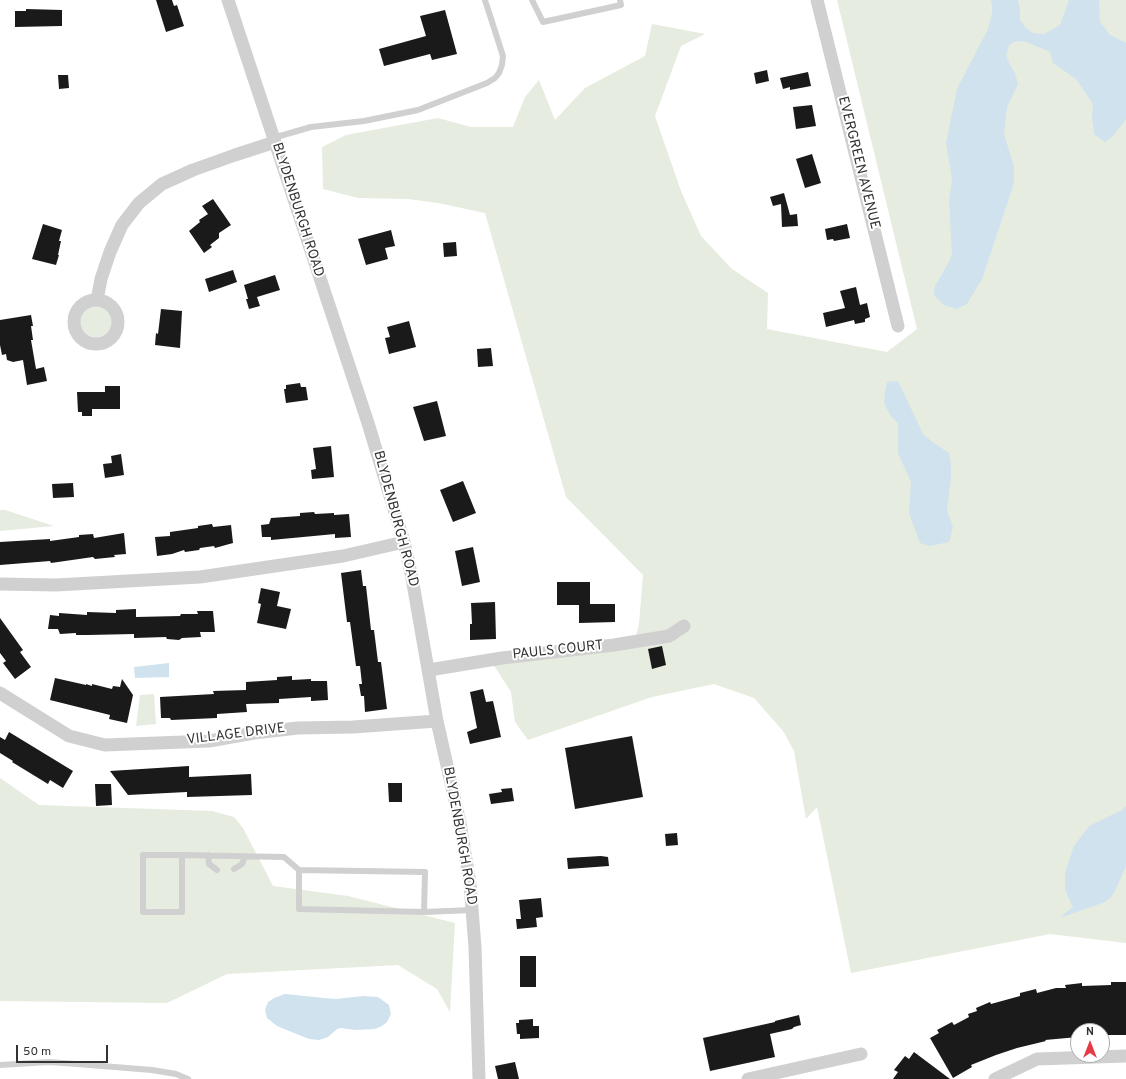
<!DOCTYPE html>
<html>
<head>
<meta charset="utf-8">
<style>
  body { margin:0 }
  #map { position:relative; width:1126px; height:1079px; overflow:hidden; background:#fff; font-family:Overpass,sans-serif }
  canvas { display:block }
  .north { position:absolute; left:1070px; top:1023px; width:40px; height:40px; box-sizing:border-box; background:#fff; border:1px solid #adadad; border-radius:50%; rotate:0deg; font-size:11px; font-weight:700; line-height:16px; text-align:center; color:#333 }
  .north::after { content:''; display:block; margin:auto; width:14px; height:18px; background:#e63946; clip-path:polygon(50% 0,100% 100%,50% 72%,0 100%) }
  .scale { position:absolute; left:16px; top:1045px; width:92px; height:18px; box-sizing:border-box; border:2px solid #333; border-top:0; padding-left:5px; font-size:12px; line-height:14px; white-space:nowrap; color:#333; -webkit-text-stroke:3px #fff; paint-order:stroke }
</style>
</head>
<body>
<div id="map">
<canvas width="1126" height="1079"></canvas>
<div class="north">N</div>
<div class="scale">50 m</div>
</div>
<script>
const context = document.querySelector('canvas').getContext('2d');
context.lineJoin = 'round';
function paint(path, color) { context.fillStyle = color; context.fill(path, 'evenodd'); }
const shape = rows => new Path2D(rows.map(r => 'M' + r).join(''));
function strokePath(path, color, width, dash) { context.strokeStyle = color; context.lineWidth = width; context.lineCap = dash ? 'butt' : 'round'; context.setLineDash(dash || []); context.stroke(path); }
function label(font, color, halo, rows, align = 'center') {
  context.font = font + ' Overpass,sans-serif'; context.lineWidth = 4; context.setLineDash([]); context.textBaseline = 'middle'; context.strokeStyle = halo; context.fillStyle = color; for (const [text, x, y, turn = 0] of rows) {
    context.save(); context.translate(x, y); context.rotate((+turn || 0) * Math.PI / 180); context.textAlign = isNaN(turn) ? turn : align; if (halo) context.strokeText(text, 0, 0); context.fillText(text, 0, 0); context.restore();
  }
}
paint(shape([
  [837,0,1126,0,1126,943,1050,934,851,973,817,807,806,819,794,751,783,731,754,698,714,684,652,697,528,740,515,722,511,692,493,664,633,647,639,624,643,575,566,497,485,213,438,203,408,199,358,198,323,189,322,147,346,135,438,118,471,127,513,127,525,97,539,80,555,120,585,88,645,56,652,24,705,34,681,46,655,116,681,191,701,236,732,269,768,293,767,329,887,352,917,329],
  '77 322a19 19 0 1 1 38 0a19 19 0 1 1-38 0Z',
  [0,510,5,510,54,526,0,531],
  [154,694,156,724,136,726,140,695],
  [0,778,39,805,212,811,234,817,243,828,273,886,348,896,455,923,450,1012,437,989,398,965,227,974,167,1003,0,1001]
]), '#e6ecdf');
paint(shape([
  [991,0,1018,0,1020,10,1020,20,1026,28,1033,33,1044,34,1060,25,1069,0,1099,0,1100,22,1110,35,1126,43,1126,119,1113,136,1105,142,1094,134,1092,117,1093,104,1076,79,1053,63,1050,52,1026,42,1016,41,1009,45,1006,55,1011,67,1015,73,1018,84,1007,107,1004,134,1014,167,1014,183,982,279,967,304,956,309,944,305,934,295,935,286,949,262,952,254,949,200,952,179,946,143,957,89,988,29,992,13,992,5],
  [898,381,923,434,931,441,949,453,951,464,951,479,947,511,953,527,949,542,930,546,920,543,909,513,911,482,898,453,898,423,890,415,884,403,885,392,887,382],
  [169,663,169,677,135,678,134,667],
  [1126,806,1126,866,1115,891,1111,897,1105,902,1059,918,1073,907,1070,901,1065,889,1065,873,1074,846,1089,826,1122,810],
  [285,994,324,998,336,999,363,996,378,997,389,1005,391,1014,387,1022,382,1026,375,1029,355,1030,341,1028,337,1029,328,1037,319,1040,309,1039,277,1026,267,1018,265,1010,268,1002,274,998]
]), '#cfe2ee');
paint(shape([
  [156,0,172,0,174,6,177,5,184,26,166,32],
  [26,9,62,10,62,26,15,27,15,11,26,11],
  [445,10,457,54,432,60,430,54,384,66,379,49,426,36,420,16],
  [767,70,769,81,756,84,754,73],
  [808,72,811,86,790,90,790,87,783,89,780,78],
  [58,75,68,75,69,88,59,89],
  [812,105,816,126,796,129,793,107],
  [812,154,821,183,805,188,796,159],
  [784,193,790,215,797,214,798,226,782,227,781,204,773,206,770,197],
  [213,199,231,225,219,233,219,238,210,245,212,247,204,253,189,231,200,222,199,220,208,214,202,206],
  [43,224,62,230,59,241,61,241,58,255,59,255,56,265,32,259],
  [847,224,850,238,834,241,833,239,827,240,825,229],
  [391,230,395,246,385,248,388,259,366,265,358,239],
  [456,242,457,256,444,257,443,243],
  [233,270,237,282,209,292,205,279],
  [275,275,280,290,257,297,260,306,249,309,246,299,248,299,244,285],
  [856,287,860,305,867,303,870,317,865,319,865,322,855,324,854,320,826,327,823,313,845,308,840,291],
  [161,309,182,311,180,348,155,345,156,333,158,334],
  [31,315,33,326,31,326,33,340,31,340,36,369,44,367,47,381,27,385,23,360,13,362,7,360,6,354,2,355,0,345,0,320],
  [409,321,416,347,389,354,385,338,390,337,387,327],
  [491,348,493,366,478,367,477,349],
  [300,383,301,387,306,387,308,400,286,403,284,389,286,389,286,385],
  [105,386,120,386,120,409,92,409,92,416,82,416,82,412,78,412,77,392,105,392],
  [437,401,446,436,424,441,413,407],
  [331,446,334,477,312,479,311,470,316,469,313,448],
  [121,454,124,475,105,478,103,464,112,463,111,456],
  [463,481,476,513,453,522,440,490],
  [73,483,74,497,53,498,52,484],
  [314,512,315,514,334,513,334,515,349,514,351,537,335,538,335,534,271,540,271,537,262,537,261,525,269,524,271,518,300,516,300,513],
  [212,524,213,527,231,525,233,543,215,548,214,546,200,548,199,550,185,552,184,550,172,554,157,556,155,537,170,536,170,532,198,528,198,526],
  [124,533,126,554,114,555,115,557,95,559,93,557,51,563,50,561,0,565,0,542,50,539,50,541,79,537,79,535,93,534,94,538],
  [473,547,480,582,462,586,455,551],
  [361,570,363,586,366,586,371,630,374,630,378,662,381,662,387,709,365,712,364,696,361,696,359,684,362,684,360,666,356,666,350,622,347,622,341,573],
  [557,582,590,582,590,604,615,604,615,622,579,623,579,605,557,605],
  [261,588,280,592,277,606,291,609,286,629,257,623,261,604,258,603],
  [495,602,496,639,470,640,470,624,472,624,471,603],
  [136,609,136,617,180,616,181,614,198,614,197,611,213,611,215,632,200,632,201,637,182,638,179,640,167,639,166,637,134,638,134,634,88,635,76,635,76,633,60,634,58,629,48,629,50,615,59,616,59,613,87,615,87,612,116,613,116,610],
  [0,618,23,650,20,652,31,667,15,679,3,663,6,661,0,653],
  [662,646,666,665,652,669,648,649],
  [292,676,292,680,311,679,311,681,327,681,328,700,311,701,311,697,279,699,279,703,246,704,247,712,217,714,217,718,171,720,170,718,161,718,160,697,214,694,213,691,246,690,246,682,277,680,277,677],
  [55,678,86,685,86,684,92,686,92,684,112,689,113,686,120,687,122,679,133,695,127,723,109,719,110,715,50,700],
  [483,689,486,702,493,701,501,737,470,744,467,732,477,728,470,692],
  [9,732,73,771,63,788,50,780,48,784,12,762,13,761,0,753,0,737,5,740],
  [632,736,643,797,575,809,565,748],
  [189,766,189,777,251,774,252,795,187,797,187,792,128,795,110,771],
  [388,783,402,783,402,802,389,802],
  [95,784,111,784,112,805,96,806],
  [512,788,514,801,491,804,489,794,502,792,501,789],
  [677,833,678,845,666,846,665,834],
  [601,856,608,857,609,866,568,869,567,858],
  [541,898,543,917,536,918,537,927,517,929,516,919,521,919,519,900],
  [520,956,536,956,536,987,520,987],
  [1111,982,1126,982,1126,1035,1102,1035,1102,1031,1078,1031,1078,1037,1045,1040,1046,1041,1017,1048,996,1055,971,1065,972,1067,953,1078,930,1038,939,1033,937,1030,952,1022,954,1025,969,1017,968,1014,977,1011,976,1008,990,1002,991,1004,1020,996,1020,993,1036,989,1037,993,1056,988,1066,988,1065,985,1082,983,1082,986,1111,985],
  [799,1015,801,1025,794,1027,792,1029,770,1034,775,1057,710,1071,703,1038,775,1022,775,1021],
  [533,1019,533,1026,539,1026,539,1038,520,1039,520,1034,517,1034,516,1023,519,1023,519,1020],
  [914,1052,950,1079,893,1079,898,1072,894,1070,905,1056,909,1059],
  [515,1062,519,1079,498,1079,495,1066]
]), '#1a1a1a');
strokePath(shape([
  [532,0,543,22,621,5,620,0],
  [273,138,311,127,364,121,418,110,487,83,495,78,499,73,502,65,503,56,485,0],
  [182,855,143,855,143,912,182,912,182,855,284,857,299,870],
  [208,855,209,864,217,870],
  [234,869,242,864,245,856],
  [424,912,299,909,299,870,425,872,424,912,472,910],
  [0,1065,49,1062,77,1064,152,1070,176,1074,188,1079]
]), '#d0d0d0', 6);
strokePath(shape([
  [228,0,368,423,404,542,412,578,437,721,460,823,470,884,475,947,479,1079],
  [817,0,898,326],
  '74 322a22 22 0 1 1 44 0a22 22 0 1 1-44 0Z',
  [97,300,101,279,110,252,122,225,139,203,162,184,193,170,235,155,275,142],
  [0,584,56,585,200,577,343,556,404,542],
  [429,670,502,658,614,645,669,636,684,626],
  [0,693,69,736,105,745,209,741,254,733,298,728,353,727,437,721],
  [748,1079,861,1054],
  [995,1079,1037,1059,1126,1056]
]), '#d0d0d0', 13);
label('14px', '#333', '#fff', [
  ["EVERGREEN AVENUE",858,163,76],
  ["BLYDENBURGH ROAD",297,210,72],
  ["BLYDENBURGH ROAD",395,519,75],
  ["PAULS COURT",558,651,-6],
  ["VILLAGE DRIVE",236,735,-7],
  ["BLYDENBURGH ROAD",459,836,80]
]);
</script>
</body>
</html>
